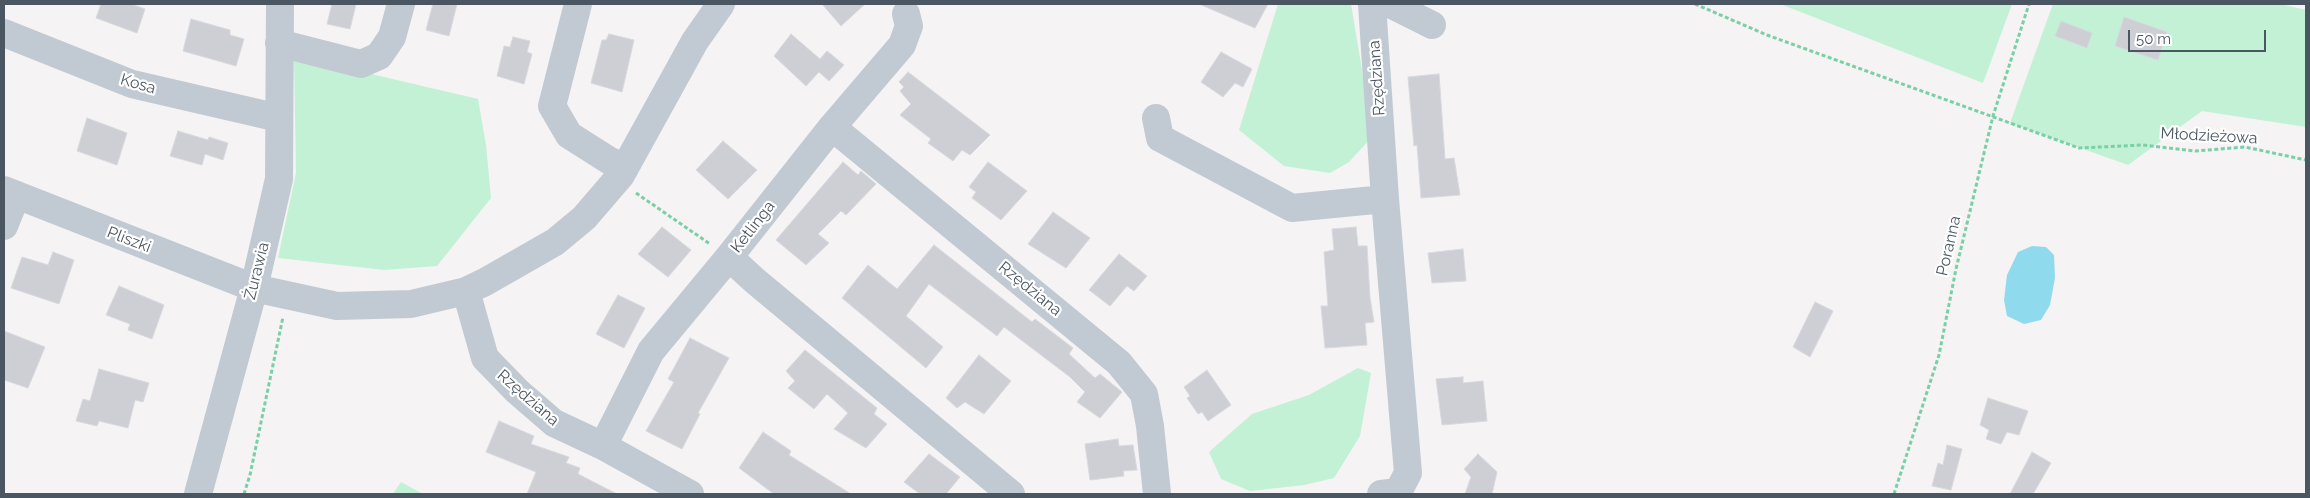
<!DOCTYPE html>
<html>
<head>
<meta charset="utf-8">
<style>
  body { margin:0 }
  #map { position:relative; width:2310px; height:498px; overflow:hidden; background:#f5f3f3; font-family:Raleway,sans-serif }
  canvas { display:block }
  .frame { position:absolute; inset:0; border:5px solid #4a5661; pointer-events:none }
  .scale { position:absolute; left:2128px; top:30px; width:138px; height:22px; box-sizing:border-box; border:2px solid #4a5661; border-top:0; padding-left:6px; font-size:15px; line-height:18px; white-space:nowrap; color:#4a5661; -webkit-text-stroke:4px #fff; paint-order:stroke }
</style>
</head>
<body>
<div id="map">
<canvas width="2310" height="498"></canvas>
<div class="frame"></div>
<div class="scale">50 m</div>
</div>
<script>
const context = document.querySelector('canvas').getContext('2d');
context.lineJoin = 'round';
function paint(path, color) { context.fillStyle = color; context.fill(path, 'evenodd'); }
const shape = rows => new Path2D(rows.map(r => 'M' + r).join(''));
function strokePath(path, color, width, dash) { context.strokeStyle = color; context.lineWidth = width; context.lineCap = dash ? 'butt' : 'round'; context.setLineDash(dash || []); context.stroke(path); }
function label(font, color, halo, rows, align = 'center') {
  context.font = font + ' Raleway,sans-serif'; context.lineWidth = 4.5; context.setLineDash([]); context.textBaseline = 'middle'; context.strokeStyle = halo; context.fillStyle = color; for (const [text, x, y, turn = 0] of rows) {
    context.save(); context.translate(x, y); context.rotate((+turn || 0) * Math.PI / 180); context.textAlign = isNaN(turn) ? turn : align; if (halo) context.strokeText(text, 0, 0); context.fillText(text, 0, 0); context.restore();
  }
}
paint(shape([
  [1278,4,1351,4,1373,136,1349,162,1330,173,1284,166,1239,130],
  [1780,4,2012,4,1983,83],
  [2053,4,2280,4,2306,10,2306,127,2202,111,2128,165,2010,123],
  [294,56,478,99,486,145,491,198,437,266,384,270,278,258,296,173],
  [1358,368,1371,373,1360,436,1334,478,1304,485,1250,491,1221,479,1209,452,1252,414,1309,395],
  [401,482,423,494,393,494]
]), '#c3f1d5');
paint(shape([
  [2032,246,2046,247,2054,255,2055,278,2050,305,2041,320,2024,324,2007,316,2004,300,2007,275,2018,252]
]), '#90daee');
const building = shape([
  [101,4,131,4,145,9,137,33,96,18,101,4],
  [332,4,356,4,350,29,327,24,332,4],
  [433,4,457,4,449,36,426,30,433,4],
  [822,4,865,4,841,26,822,4],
  [1199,4,1268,4,1255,28,1199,4],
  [2124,17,2167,32,2158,60,2115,46,2124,17],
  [191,19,230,30,230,35,244,39,236,66,183,51,191,19],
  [2061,21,2092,33,2087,48,2055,36,2061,21],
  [609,34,634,40,622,92,591,83,602,40,606,40,609,34],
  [791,34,820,59,827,51,844,65,829,81,819,72,806,86,774,56,791,34],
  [513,37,530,41,527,52,532,54,524,84,497,76,504,46,510,47,513,37],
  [1221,52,1252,69,1243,87,1235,83,1223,97,1201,82,1221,52],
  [908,72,990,135,970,155,962,150,953,161,928,143,931,139,900,115,911,104,900,91,904,87,899,82,908,72],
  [1439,74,1445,159,1454,158,1460,195,1421,198,1417,145,1414,146,1408,77,1439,74],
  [87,118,127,133,117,165,77,151,87,118],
  [178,131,208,140,209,137,228,143,223,160,205,154,202,165,170,156,178,131],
  [723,141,757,170,728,199,696,170,723,141],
  [843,162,858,175,861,171,876,184,846,215,841,211,818,234,829,243,806,265,776,240,843,162],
  [988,162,1027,191,1001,220,972,198,976,192,969,187,988,162],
  [1053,212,1090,238,1066,268,1028,244,1053,212],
  [662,227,691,250,668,277,638,254,662,227],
  [1356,227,1358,246,1367,246,1370,298,1374,322,1365,323,1367,345,1325,348,1321,306,1328,306,1324,252,1334,250,1332,229,1356,227],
  [934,245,1032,322,1035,319,1073,348,1069,354,1095,378,1100,374,1122,392,1100,418,1077,402,1085,392,1070,377,1004,327,997,336,929,284,906,316,943,347,926,368,842,298,868,265,897,289,934,245],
  [1463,249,1466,281,1432,283,1428,253,1463,249],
  [53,252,74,260,59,304,11,288,22,257,48,265,53,252],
  [1119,254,1147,276,1134,291,1127,286,1110,306,1089,290,1119,254],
  [119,286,164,305,152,339,128,330,130,324,106,315,119,286],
  [618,295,645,308,624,348,596,334,618,295],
  [1815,302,1833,311,1810,357,1793,347,1815,302],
  [4,331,45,347,28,388,4,380,4,331],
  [690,338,729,358,698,413,700,414,682,449,646,431,674,382,668,379,690,338],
  [805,350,877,408,874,414,887,424,866,448,834,429,848,413,827,394,814,409,788,388,795,381,786,371,805,350],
  [979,355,1011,381,984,414,965,402,957,408,946,398,979,355],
  [99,369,149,383,143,402,135,400,128,428,99,421,97,426,76,421,83,399,90,401,99,369],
  [1207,370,1231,405,1208,421,1202,412,1198,414,1187,398,1190,396,1184,387,1207,370],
  [1463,377,1463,383,1483,381,1487,421,1442,425,1436,379,1463,377],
  [1988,398,2028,411,2019,435,2007,432,2001,444,1986,439,1989,430,1980,425,1988,398],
  [499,421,534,436,531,444,569,457,566,463,580,468,578,474,617,494,527,494,536,472,486,452,499,421],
  [763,432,791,451,789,455,851,494,774,494,739,468,763,432],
  [1118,439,1119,446,1133,445,1137,470,1123,471,1124,476,1090,480,1085,444,1118,439],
  [1947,445,1962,449,1951,490,1932,486,1938,463,1943,465,1947,445],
  [2032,452,2051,463,2033,494,2010,494,2032,452],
  [929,454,960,477,946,494,920,494,904,482,929,454],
  [1478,454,1497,472,1492,494,1465,494,1471,477,1464,469,1478,454]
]);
paint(building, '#cdcfd5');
strokePath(building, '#d7d9de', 1);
strokePath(shape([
  [1695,4,1767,35,2079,148,2143,145,2195,151,2245,147,2306,160],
  [636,193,710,244],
  [244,494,250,475,283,317],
  [1894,494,1939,355,1956,269,1993,116,2029,4]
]), '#7ad0a6', 3, [4, 2.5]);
strokePath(shape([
  [578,4,552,106,569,135,610,161,625,168],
  [1372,4,1385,199,1408,473,1398,492,1381,494],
  [1390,4,1432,25],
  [4,33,132,84,279,118],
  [279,43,361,64,379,56,392,37,401,4],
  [1156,118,1160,138,1292,208,1385,199],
  [832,127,1119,363,1144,394,1150,426,1157,494],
  [4,190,254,288,337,306,411,304,466,291,485,282,555,242,584,218,621,175,695,41,721,4],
  [4,226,16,196],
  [729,257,754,280,1011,494],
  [466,291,485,358,517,391,554,423,603,446,690,494],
  [603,446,651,351,729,257,832,127,902,45,909,26,906,14],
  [198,494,254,288,279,179,280,4]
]), '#c1cad2', 28);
label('16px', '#4a5661', '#fff', [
  ["Rzędziana",1377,78,-94],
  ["Kosa",138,84,16],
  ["Młodzieżowa",2209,136,3],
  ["Ketlinga",753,227,-52],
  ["Pliszki",129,240,21],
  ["Poranna",1949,246,-77],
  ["Żurawia",257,271,-76],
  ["Rzędziana",1030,289,39],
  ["Rzędziana",528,398,41]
]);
</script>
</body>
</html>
